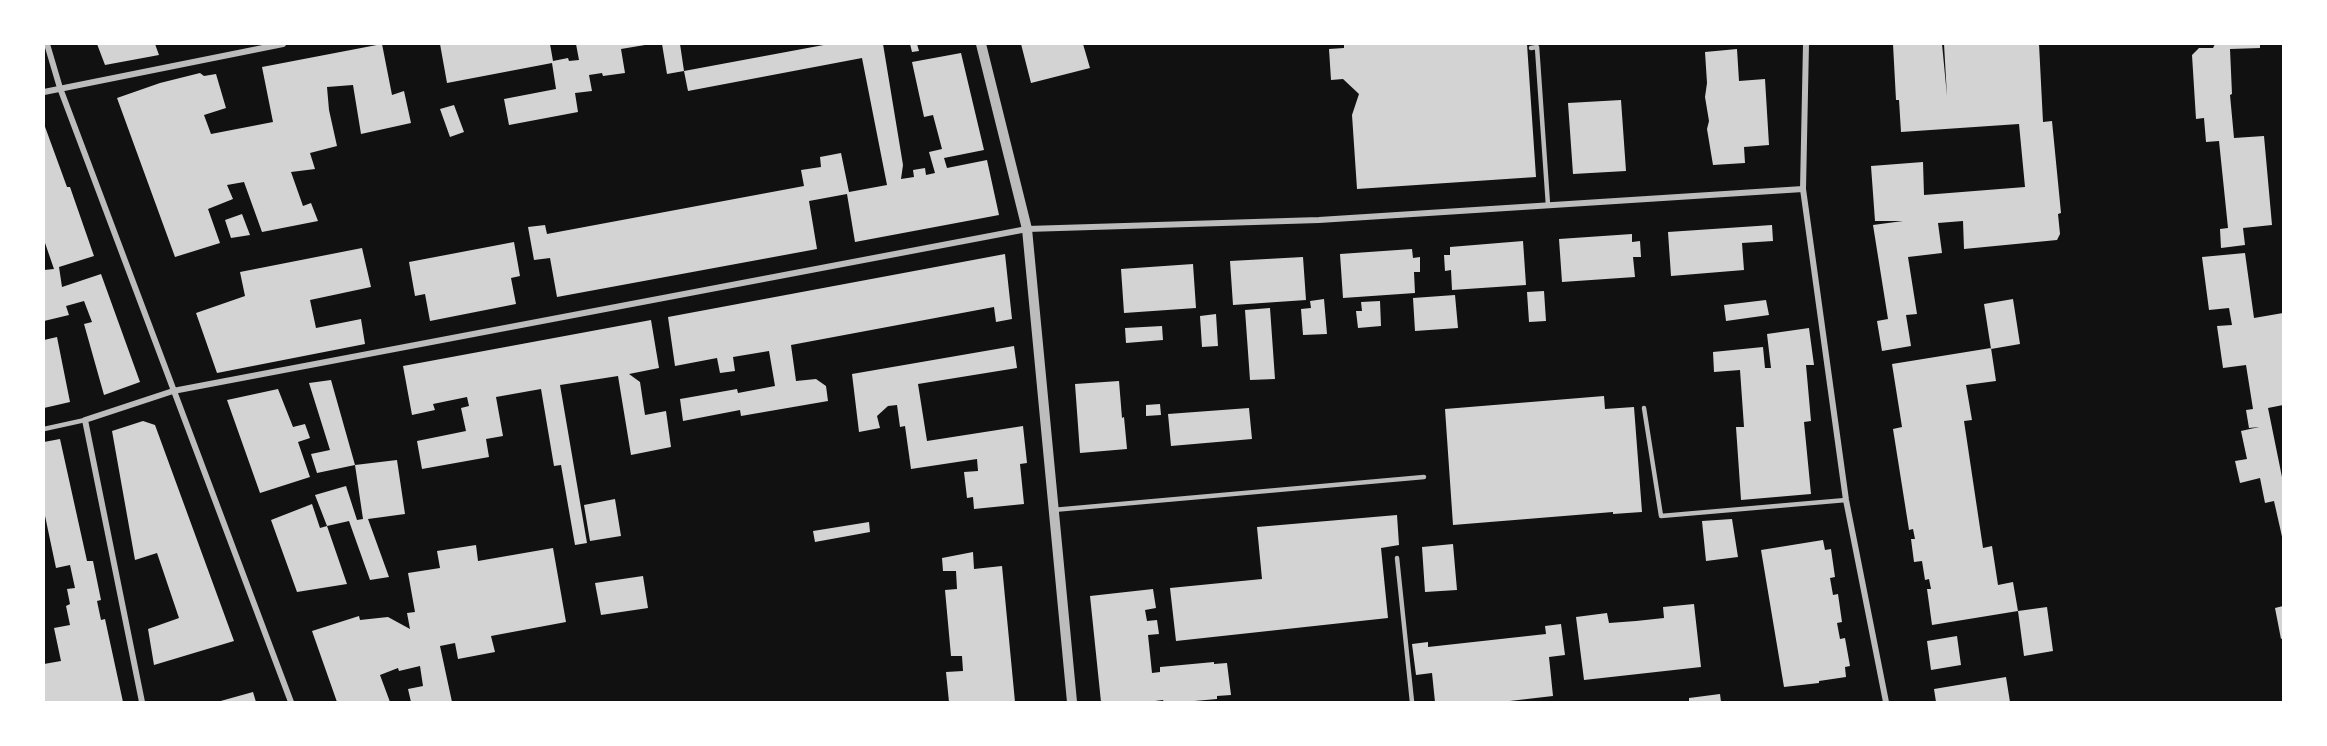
<!DOCTYPE html>
<html>
<head>
<meta charset="utf-8">
<style>
  body { margin:0 }
  #map { position:relative; width:2327px; height:746px; overflow:hidden; background:#111; font-family:Lato,sans-serif }
  canvas { display:block }
  .frame { position:absolute; inset:0; border:45px solid #fff; pointer-events:none }
</style>
</head>
<body>
<div id="map">
<canvas width="2327" height="746"></canvas>
<div class="frame"></div>
</div>
<script>
const context = document.querySelector('canvas').getContext('2d');
context.lineJoin = 'round';
function paint(path, color) { context.fillStyle = color; context.fill(path, 'evenodd'); }
const shape = rows => new Path2D(rows.map(r => 'M' + r).join(''));
function strokePath(path, color, width, dash) { context.strokeStyle = color; context.lineWidth = width; context.lineCap = dash ? 'butt' : 'round'; context.setLineDash(dash || []); context.stroke(path); }
paint(shape([
  [97,44,155,44,159,55,105,65],
  [382,44,392,95,404,91,411,123,361,134,353,85,327,87,329,110,337,146,310,153,315,169,291,172,303,206,311,203,318,221,262,232,244,182,227,185,233,199,208,209,220,243,175,257,117,98,160,83,200,73,204,76,216,74,226,108,204,115,211,134,273,122,262,67],
  [440,44,550,44,553,61,568,58,569,61,579,60,576,44,645,45,621,49,625,73,603,76,602,73,589,75,592,91,575,93,578,112,509,125,504,99,556,89,552,63,447,83],
  [662,44,680,44,684,71,667,74],
  [829,44,883,44,903,165,901,179,914,177,913,170,925,168,926,175,935,173,929,152,942,149,933,115,924,117,912,62,961,53,984,150,944,158,947,168,987,160,999,215,855,242,847,194,809,201,817,249,557,297,550,258,534,260,528,227,545,225,547,234,804,186,801,170,821,167,820,157,841,153,849,192,887,185,862,58,688,91,684,71],
  [910,44,917,44,919,51,912,52],
  [1021,44,1083,44,1090,68,1031,83],
  [1344,44,1527,44,1536,177,1357,189,1352,115,1359,94,1343,79,1331,80,1329,49,1344,48],
  [1893,44,1942,44,1947,96,1944,44,2039,44,2043,122,2052,121,2061,213,2058,214,2060,234,2057,240,1964,249,1963,221,1938,223,1942,253,1908,257,1917,314,1906,315,1911,346,1882,351,1877,321,1888,319,1873,225,1903,221,1875,221,1871,166,1923,162,1924,195,2025,187,2019,124,1901,132,1899,100,1896,100],
  [2215,44,2260,44,2260,48,2230,49,2232,94,2230,95,2234,138,2264,136,2272,225,2243,228,2245,245,2221,248,2220,229,2228,228,2219,141,2206,142,2204,118,2196,119,2192,55,2199,48,2213,48],
  [1737,49,1739,81,1765,79,1769,145,1744,147,1745,163,1713,165,1707,129,1709,121,1705,97,1707,83,1705,52],
  [1621,100,1626,171,1573,174,1568,103],
  [454,105,464,132,450,137,440,109],
  [44,124,67,187,70,187,94,256,59,267,62,287,101,274,140,382,104,395,84,324,92,322,84,301,66,306,69,315,44,321,44,270,54,269,44,240],
  [242,214,250,235,231,238,225,220],
  [1772,225,1773,241,1742,243,1744,270,1671,276,1668,232],
  [1632,234,1632,242,1640,241,1641,257,1633,257,1635,277,1562,282,1559,239],
  [1523,241,1526,285,1452,290,1451,270,1445,271,1444,255,1450,255,1450,247],
  [514,242,520,276,511,278,516,304,430,321,425,294,415,296,409,262],
  [362,248,371,287,310,300,316,328,361,319,365,344,217,373,196,313,245,296,240,272],
  [1412,249,1413,258,1420,257,1420,272,1414,272,1415,293,1343,298,1340,254],
  [2245,253,2254,318,2283,313,2283,405,2268,408,2283,482,2283,541,2274,501,2265,503,2260,478,2240,483,2235,461,2247,459,2241,431,2259,427,2249,428,2246,410,2253,409,2246,365,2223,368,2217,326,2232,325,2229,308,2209,310,2202,257],
  [1005,254,1012,319,996,322,994,307,791,345,796,381,816,379,826,386,828,401,741,416,740,410,683,421,680,399,737,389,738,393,775,386,769,351,733,357,735,371,720,373,717,358,675,366,668,317],
  [1303,257,1306,300,1233,305,1230,261],
  [1193,264,1196,308,1124,313,1121,269],
  [1544,291,1546,321,1529,322,1527,292],
  [1455,295,1458,328,1415,331,1413,298],
  [1324,299,1327,334,1303,335,1301,309,1311,308,1310,301],
  [2013,299,2020,344,1991,349,1984,304],
  [1766,300,1769,315,1726,321,1724,305],
  [1380,301,1381,326,1358,328,1356,311,1362,311,1361,302],
  [1270,308,1275,379,1250,380,1245,310],
  [1216,314,1218,346,1202,347,1200,316],
  [651,320,659,368,629,374,640,382,645,415,666,411,671,447,631,455,618,376,560,385,587,543,575,545,561,465,554,466,541,389,496,397,503,436,486,439,489,457,422,469,417,441,466,431,461,408,469,406,467,397,433,404,435,410,412,415,403,366],
  [1162,326,1163,340,1126,343,1125,328],
  [1809,328,1814,365,1806,365,1811,421,1804,422,1811,494,1741,500,1736,427,1744,427,1740,370,1714,372,1713,352,1763,347,1765,368,1771,368,1767,334],
  [57,337,70,402,44,408,44,340],
  [1014,346,1017,368,918,384,927,441,1023,426,1027,463,1020,464,1024,504,974,509,973,497,967,498,964,472,978,471,977,459,911,469,905,426,900,427,897,405,888,406,877,416,880,428,859,432,852,374],
  [1991,348,1996,381,1966,385,1972,420,1964,421,1983,548,1992,546,1998,585,2013,582,2018,611,1932,625,1927,589,1931,589,1929,579,1925,580,1922,561,1914,562,1911,539,1915,539,1913,529,1909,530,1893,429,1902,427,1892,364],
  [331,380,355,465,317,473,311,454,330,450,309,383],
  [1119,381,1122,418,1124,417,1127,449,1080,453,1075,384],
  [278,389,293,427,305,424,310,438,298,442,310,477,260,493,227,400],
  [1604,396,1605,409,1634,407,1642,512,1613,514,1613,512,1453,525,1445,409],
  [1160,404,1161,415,1146,416,1146,405],
  [1249,408,1252,439,1171,446,1168,414],
  [143,421,155,425,234,641,154,665,148,629,179,618,157,553,135,560,112,431],
  [60,439,87,561,93,561,101,600,97,601,101,620,105,619,123,702,44,702,44,664,61,661,54,628,70,625,66,606,70,604,67,589,75,588,70,565,56,568,44,511,44,442],
  [397,460,405,514,368,519,389,577,370,580,349,521,327,526,315,495,346,486,357,520,363,519,355,465],
  [615,499,621,536,590,541,584,505],
  [312,504,320,528,327,526,347,584,297,592,271,520],
  [1397,515,1399,545,1381,548,1388,618,1176,641,1170,588,1262,579,1257,527],
  [1732,519,1738,557,1706,561,1702,521],
  [869,522,870,532,815,542,813,531],
  [1823,540,1825,550,1831,549,1835,577,1830,578,1833,595,1838,594,1842,622,1837,623,1840,639,1845,638,1850,666,1845,667,1846,677,1819,681,1819,683,1784,687,1761,550],
  [1453,544,1457,590,1425,592,1422,547],
  [476,545,478,561,553,548,566,622,491,636,495,652,458,659,455,643,440,646,452,702,411,702,408,689,423,686,420,666,399,671,398,668,380,675,390,702,337,702,312,631,359,616,360,620,388,617,410,629,407,613,415,612,408,573,440,568,437,551],
  [973,552,974,569,1002,566,1015,702,949,702,946,672,963,671,962,656,951,656,945,590,957,589,956,571,943,571,942,558],
  [643,576,648,608,601,615,595,583],
  [1153,589,1156,608,1145,610,1147,621,1157,620,1159,634,1148,635,1152,673,1160,672,1160,667,1214,662,1214,664,1227,663,1231,695,1217,696,1217,699,1183,702,1164,702,1163,700,1155,701,1155,702,1101,702,1090,596],
  [1694,604,1701,667,1584,680,1576,617,1607,613,1609,623,1636,621,1664,618,1663,607],
  [2283,606,2283,638,2281,639,2275,608],
  [2047,607,2053,651,2024,656,2018,611],
  [1561,624,1565,655,1549,657,1553,696,1501,702,1435,702,1432,673,1416,675,1412,644,1428,642,1428,647,1546,634,1545,626],
  [1957,636,1961,665,1931,670,1927,641],
  [2006,677,2010,702,1936,702,1934,689],
  [253,692,256,702,217,702],
  [1720,694,1721,702,1689,702,1689,698]
]), '#d3d3d3');
strokePath(shape([
  [1531,48,1537,47,1548,205],
  [1644,408,1661,516,1846,500],
  [44,429,85,420],
  [1053,510,1424,477],
  [1397,558,1412,702]
]), '#bcbcbc', 4.5);
strokePath(shape([
  [47,44,60,88,291,702],
  [1806,44,1803,189,1846,500,1886,702],
  [44,92,283,44],
  [142,702,85,420,173,391,1027,229,1319,220,1803,189]
]), '#bcbcbc', 6);
strokePath(shape([
  [981,44,1027,229,1072,702]
]), '#bcbcbc', 10);
</script>
</body>
</html>
